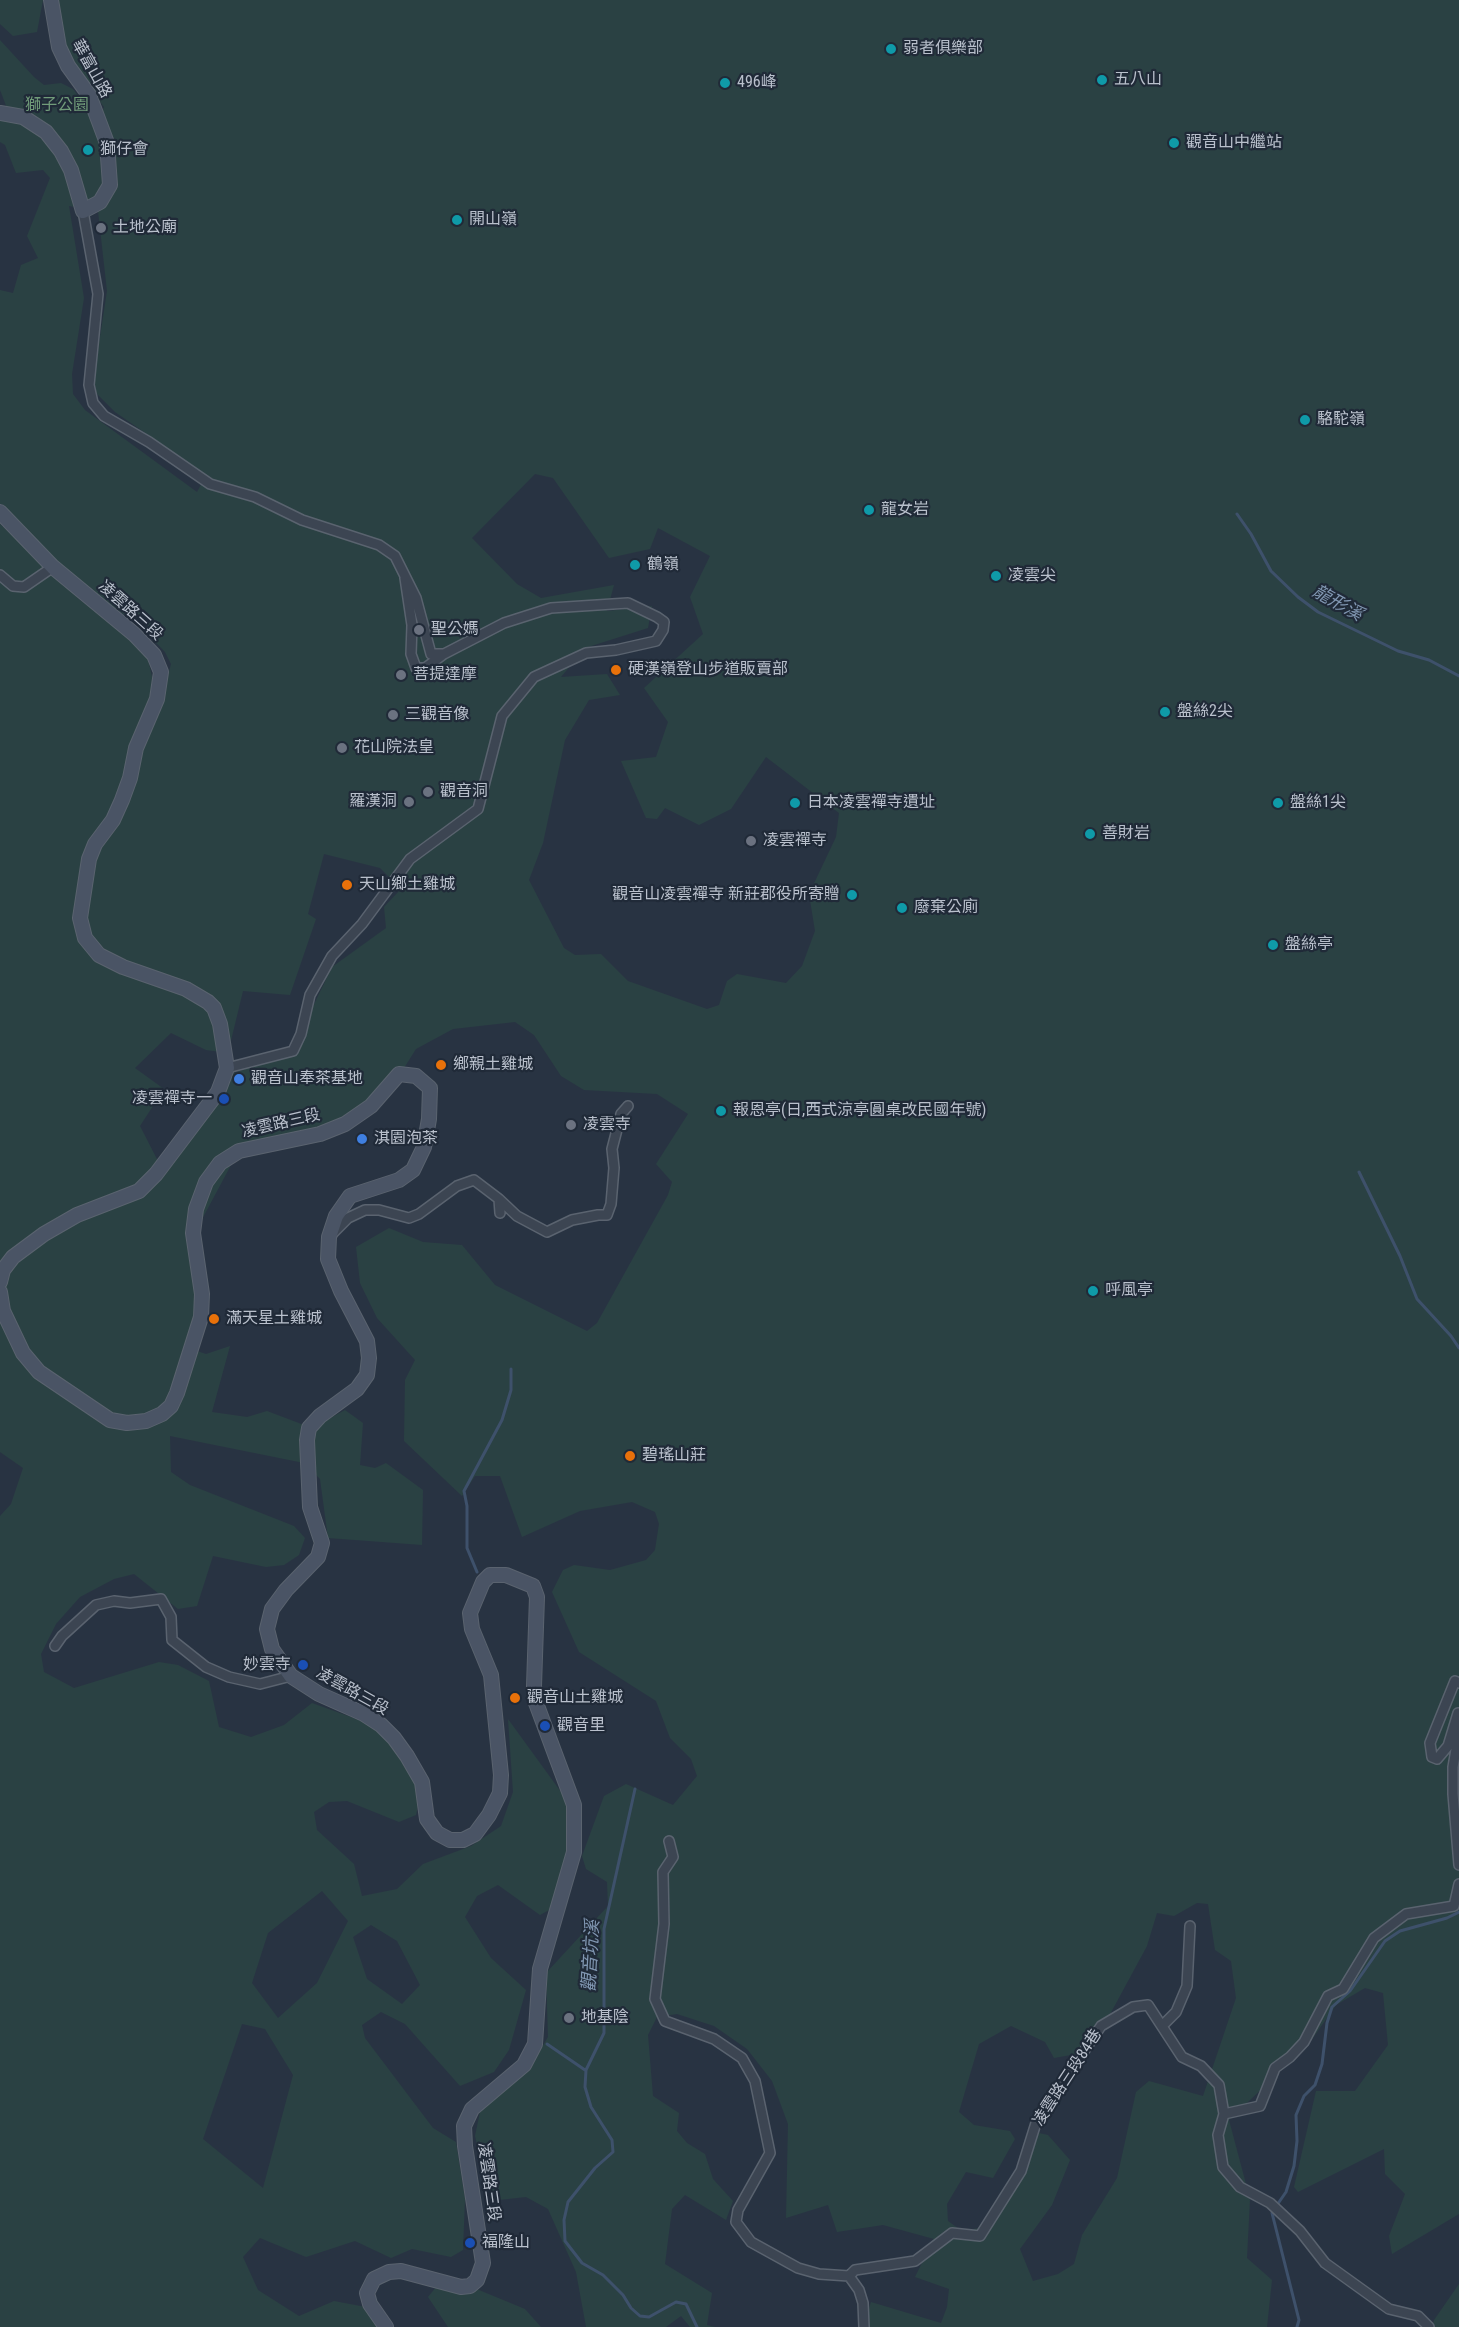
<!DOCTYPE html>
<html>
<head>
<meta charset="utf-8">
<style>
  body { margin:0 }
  canvas { display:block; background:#283342 }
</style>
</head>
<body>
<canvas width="1459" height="2327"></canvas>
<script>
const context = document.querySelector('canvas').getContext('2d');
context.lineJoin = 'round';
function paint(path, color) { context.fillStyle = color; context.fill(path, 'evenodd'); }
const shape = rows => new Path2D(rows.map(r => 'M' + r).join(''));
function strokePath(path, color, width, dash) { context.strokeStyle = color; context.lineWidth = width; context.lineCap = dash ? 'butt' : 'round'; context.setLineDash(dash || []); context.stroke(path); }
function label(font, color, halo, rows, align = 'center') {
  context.font = font + ' "Roboto Condensed","Noto Sans TC",sans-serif'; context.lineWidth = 4.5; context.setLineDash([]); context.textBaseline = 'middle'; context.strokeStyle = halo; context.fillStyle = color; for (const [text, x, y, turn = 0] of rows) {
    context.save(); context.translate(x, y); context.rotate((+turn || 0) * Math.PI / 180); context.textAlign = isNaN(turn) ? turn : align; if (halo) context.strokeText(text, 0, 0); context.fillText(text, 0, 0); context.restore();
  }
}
paint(shape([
  [0,0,43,0,37,32,13,36,0,24],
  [58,0,1459,0,1459,2214,1392,2254,1389,2236,1405,2194,1385,2174,1384,2149,1298,2192,1294,2187,1316,2091,1355,2091,1388,2045,1383,1993,1365,1988,1336,2005,1308,2045,1229,2120,1250,2199,1247,2258,1272,2280,1267,2327,863,2327,871,2302,941,2323,947,2307,949,2289,915,2277,934,2239,883,2225,837,2232,828,2205,786,2218,788,2124,772,2081,747,2049,714,2026,677,2014,657,2017,648,2035,653,2096,679,2113,677,2131,687,2143,705,2154,713,2179,733,2201,726,2220,685,2195,672,2209,665,2264,712,2293,707,2325,715,2327,690,2327,681,2316,666,2327,586,2327,576,2272,548,2209,526,2197,490,2201,475,2136,480,2112,528,2070,548,2037,546,1973,608,1906,607,1882,586,1869,582,1856,604,1796,626,1784,673,1805,697,1776,691,1759,670,1738,656,1701,579,1652,552,1592,563,1570,574,1565,610,1570,646,1560,655,1550,659,1524,655,1512,632,1502,580,1511,522,1537,500,1476,475,1476,462,1496,404,1441,405,1380,415,1360,377,1318,360,1283,356,1247,389,1228,423,1242,462,1245,495,1285,587,1331,597,1323,668,1195,672,1182,656,1164,688,1114,657,1094,584,1090,561,1076,534,1035,515,1022,453,1029,416,1049,387,1095,366,1112,240,1156,231,1165,200,1223,202,1289,194,1350,206,1354,230,1346,212,1412,247,1417,267,1411,312,1428,345,1410,363,1423,360,1465,375,1468,386,1463,423,1490,422,1545,328,1538,320,1479,304,1463,170,1436,171,1472,190,1485,294,1526,305,1538,299,1555,284,1565,266,1567,213,1556,197,1606,178,1609,134,1574,114,1579,80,1597,56,1624,41,1654,44,1672,74,1688,159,1662,178,1665,209,1681,219,1727,251,1737,284,1725,312,1703,376,1726,410,1765,420,1798,416,1815,399,1822,347,1801,329,1802,314,1812,317,1830,354,1864,362,1896,397,1889,423,1864,471,1846,501,1826,513,1792,508,1719,577,1814,551,1909,540,1915,498,1885,477,1896,465,1917,491,1958,526,1990,509,2050,494,2072,460,2086,405,2024,381,2012,362,2025,365,2038,433,2128,456,2142,465,2199,463,2250,451,2257,412,2249,391,2258,355,2241,306,2257,260,2238,243,2257,258,2290,299,2316,334,2301,371,2308,381,2327,0,2327,0,1516,11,1504,23,1468,0,1452,0,524,80,600,145,646,156,694,167,679,171,664,165,652,139,625,74,580,2,504,0,504,0,290,13,293,21,265,38,258,27,236,50,178,43,170,16,173,5,145,0,142,0,117,7,108,0,90,0,40,34,77,44,85,61,83,73,89,92,115,99,119,104,107,79,73,65,48],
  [69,206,98,211,107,291,94,376,96,393,115,412,206,475,197,492,85,410,73,394,72,374,84,298],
  [535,474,553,478,609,558,650,549,658,528,710,556,690,597,703,634,644,688,668,722,656,757,621,761,646,818,657,819,665,808,699,825,731,809,766,757,839,813,836,837,809,894,815,931,802,966,786,983,737,974,727,981,719,1005,707,1009,628,981,601,954,575,955,564,948,529,880,543,843,565,740,589,700,620,695,607,674,561,677,585,648,648,628,652,606,607,611,614,585,541,598,517,584,472,538],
  [324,854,380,868,401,889,384,907,386,928,332,967,291,1052,221,1078,160,1165,140,1126,164,1089,135,1068,171,1033,206,1050,228,1053,243,991,290,995,316,919,308,914],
  [322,1891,348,1921,317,1983,278,2018,252,1983,268,1933],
  [1197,1903,1208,1904,1215,1950,1231,1961,1236,1998,1203,2096,1149,2081,1136,2092,1117,2178,1082,2235,1074,2264,1058,2274,1033,2281,1020,2249,1052,2205,1070,2160,1048,2135,1039,2133,1030,2159,979,2228,962,2231,948,2221,947,2204,966,2172,993,2178,1015,2139,1010,2131,974,2125,959,2112,979,2044,1011,2026,1045,2042,1054,2058,1082,2053,1108,2018,1147,1946,1157,1913,1174,1916],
  [371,1925,397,1941,420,1985,402,2004,367,1979,353,1937],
  [242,2024,265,2029,293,2075,263,2188,203,2139],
  [445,2276,525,2309,541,2327,448,2327,428,2297],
  [1459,2284,1459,2327,1432,2327,1434,2320]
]), '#2a4143');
strokePath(shape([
  [1237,514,1251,534,1271,571,1298,597,1318,612,1398,651,1429,660,1459,676],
  [1359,1172,1400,1256,1417,1299,1451,1336,1459,1348],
  [477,1572,467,1548,467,1506,464,1491,502,1420,511,1390,511,1369],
  [635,1789,604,1929,604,2033,586,2070,585,2087,591,2107,612,2140,613,2152,595,2168,568,2202,564,2220,565,2241,582,2263,603,2275,623,2295,631,2308,640,2316,649,2317,676,2302,686,2304,697,2327],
  [547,2044,585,2070],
  [1277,2205,1286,2192,1294,2166,1297,2141,1296,2115,1304,2096,1315,2085,1322,2064,1327,2023,1332,2007,1350,1991,1385,1941,1400,1931,1447,1918,1459,1912],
  [1273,2211,1272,2213,1299,2320,1297,2327]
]), '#3e516b', 3);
const street = shape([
  [83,211,98,294,89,385,93,403,104,416,149,442,210,484,255,497,302,520,379,545,395,556,416,598,431,654,444,654],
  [0,575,13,586,24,587,53,567],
  [227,1068,293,1051,301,1034,310,995,332,956,362,924,410,859,478,809,502,716,534,677,586,653,616,650,656,641,663,630,664,622,657,617,628,603,551,608,504,623,444,654,425,668,416,668,411,654,412,625,405,578],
  [499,1199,517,1216,547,1232,572,1220,598,1215,607,1215,611,1204,614,1168,612,1149,621,1114,628,1106],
  [331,1235,348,1218,365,1210,379,1210,409,1218,419,1214,457,1186,474,1180,499,1199,500,1213],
  [55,1646,62,1636,96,1605,114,1601,130,1603,161,1599,171,1617,172,1640,206,1667,229,1677,260,1684,291,1676],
  [1459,1683,1455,1681,1430,1743,1432,1757,1437,1759,1448,1746,1458,1713,1459,1729],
  [1459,1732,1453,1767,1453,1794,1459,1865],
  [669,1841,673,1857,663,1872,664,1924,655,1999,665,2021,714,2039,742,2058,755,2081,770,2153,738,2210,736,2222,751,2242,798,2268,819,2274,849,2276,855,2270,915,2261,952,2233,980,2236,1021,2171,1036,2123,1101,2026,1133,2007,1148,2005,1182,2057,1201,2066,1219,2085,1224,2114],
  [1162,2026,1176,2012,1187,1986,1190,1926],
  [849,2276,859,2290,863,2303,864,2327],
  [1429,2327,1418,2316,1389,2309,1325,2263,1300,2231,1270,2203,1240,2187,1223,2167,1218,2135,1224,2114,1260,2106,1275,2068,1290,2057,1304,2042,1328,1996,1343,1989,1374,1938,1406,1914,1454,1906,1459,1884]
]);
const secondary = shape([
  [0,113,23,117,46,132,61,151,71,170,83,211,100,202,110,185,107,143,89,95,68,66,59,47,51,0],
  [0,512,53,567,134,634,154,655,161,672,157,699,136,748,130,778,122,800,113,820,95,844,89,859,80,918,85,938,99,955,123,967,186,989,208,1002,214,1008,220,1024,227,1068,218,1092,156,1174,139,1191,77,1215,44,1234,13,1257,3,1270,0,1282],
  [0,1292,3,1311,23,1353,39,1372,110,1420,127,1423,146,1421,162,1414,171,1406,177,1393,201,1317,202,1294,193,1233,196,1209,206,1182,220,1163,239,1151,320,1134,345,1124,371,1106,399,1074,416,1076,430,1088,429,1119,424,1147,413,1170,399,1180,350,1196,336,1216,329,1237,328,1259,341,1291,367,1341,369,1358,367,1375,357,1389,320,1416,309,1428,307,1440,310,1507,322,1543,318,1557,286,1590,272,1609,267,1629,272,1649,291,1676,319,1694,364,1714,381,1725,394,1738,407,1756,422,1782,427,1819,437,1833,450,1840,463,1840,475,1834,489,1815,500,1793,501,1775,491,1675,472,1629,470,1613,483,1582,490,1575,506,1575,533,1586,537,1597,534,1686,536,1703,574,1805,574,1852,540,1969,535,2044,524,2065,472,2109,464,2126,465,2146,483,2263,477,2280,470,2286,461,2287,401,2271,389,2272,374,2279,367,2293,370,2304,386,2327]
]);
strokePath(street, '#5a636f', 12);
strokePath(secondary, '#5a636f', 16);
strokePath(street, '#3c4552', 9);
strokePath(secondary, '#4a5465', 14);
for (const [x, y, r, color] of [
  [891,49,6,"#0f9aa8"],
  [1102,80,6,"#0f9aa8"],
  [725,83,6,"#0f9aa8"],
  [1174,143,6,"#0f9aa8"],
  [88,150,6,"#0f9aa8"],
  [457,220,6,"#0f9aa8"],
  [101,228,6,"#6b7280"],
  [1305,420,6,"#0f9aa8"],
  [869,510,6,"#0f9aa8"],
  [635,565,6,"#0f9aa8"],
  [996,576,6,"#0f9aa8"],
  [419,630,6,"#6b7280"],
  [616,670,6,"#e8710a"],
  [401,675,6,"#6b7280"],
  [1165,712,6,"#0f9aa8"],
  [393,715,6,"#6b7280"],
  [342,748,6,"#6b7280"],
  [428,792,6,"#6b7280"],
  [409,802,6,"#6b7280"],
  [795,803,6,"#0f9aa8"],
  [1278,803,6,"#0f9aa8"],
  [1090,834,6,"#0f9aa8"],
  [751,841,6,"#6b7280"],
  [347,885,6,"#e8710a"],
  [852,895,6,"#0f9aa8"],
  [902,908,6,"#0f9aa8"],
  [1273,945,6,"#0f9aa8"],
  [441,1065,6,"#e8710a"],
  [239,1079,6,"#3f7fe0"],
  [224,1099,6,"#1a4fb4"],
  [721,1111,6,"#0f9aa8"],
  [571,1125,6,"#6b7280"],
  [362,1139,6,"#3f7fe0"],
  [1093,1291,6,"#0f9aa8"],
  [214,1319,6,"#e8710a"],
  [630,1456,6,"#e8710a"],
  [303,1665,6,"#1a4fb4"],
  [515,1698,6,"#e8710a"],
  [545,1726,6,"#1a4fb4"],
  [569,2018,6,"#6b7280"],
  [470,2243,6,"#1a4fb4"]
]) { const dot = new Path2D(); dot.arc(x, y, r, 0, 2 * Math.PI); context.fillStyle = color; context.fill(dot); strokePath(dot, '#202a38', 2); }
label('16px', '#b9c0cc', '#202a38', [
  ["弱者俱樂部",903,49],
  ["五八山",1114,80],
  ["496峰",737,83],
  ["觀音山中繼站",1186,143],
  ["獅仔會",100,150],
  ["開山嶺",469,220],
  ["土地公廟",113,228],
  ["駱駝嶺",1317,420],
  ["龍女岩",881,510],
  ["鶴嶺",647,565],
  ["凌雲尖",1008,576],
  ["聖公媽",431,630],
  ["硬漢嶺登山步道販賣部",628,670],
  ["菩提達摩",413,675],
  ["盤絲2尖",1177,712],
  ["三觀音像",405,715],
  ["花山院法皇",354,748],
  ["觀音洞",440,792],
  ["羅漢洞",397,802,"right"],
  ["日本凌雲禪寺遺址",807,803],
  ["盤絲1尖",1290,803],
  ["善財岩",1102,834],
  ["凌雲禪寺",763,841],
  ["天山鄉土雞城",359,885],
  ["觀音山凌雲禪寺 新莊郡役所寄贈",840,895,"right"],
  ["廢棄公廁",914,908],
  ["盤絲亭",1285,945],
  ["鄉親土雞城",453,1065],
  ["觀音山奉茶基地",251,1079],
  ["凌雲禪寺一",212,1099,"right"],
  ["報恩亭(日,西式涼亭圓桌改民國年號)",733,1111],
  ["凌雲寺",583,1125],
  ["淇園泡茶",374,1139],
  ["呼風亭",1105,1291],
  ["滿天星土雞城",226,1319],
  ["碧瑤山莊",642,1456],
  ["妙雲寺",291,1665,"right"],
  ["觀音山土雞城",527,1698],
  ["觀音里",557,1726],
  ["地基陰",581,2018],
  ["福隆山",482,2243]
], 'left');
label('16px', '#b9c0cc', '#202a38', [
  ["華富山路",91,69,61],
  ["凌雲路三段",130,611,42],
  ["凌雲路三段",281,1124,-13],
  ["凌雲路三段",352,1692,29],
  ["凌雲路三段84巷",1068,2078,-57],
  ["凌雲路三段",488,2182,82]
]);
label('16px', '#719c7a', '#202a38', [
  ["獅子公園",57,106]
]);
label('italic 18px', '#8197b2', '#202a38', [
  ["龍形溪",1337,604,29],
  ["觀音坑溪",592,1956,-87]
]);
</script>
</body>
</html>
